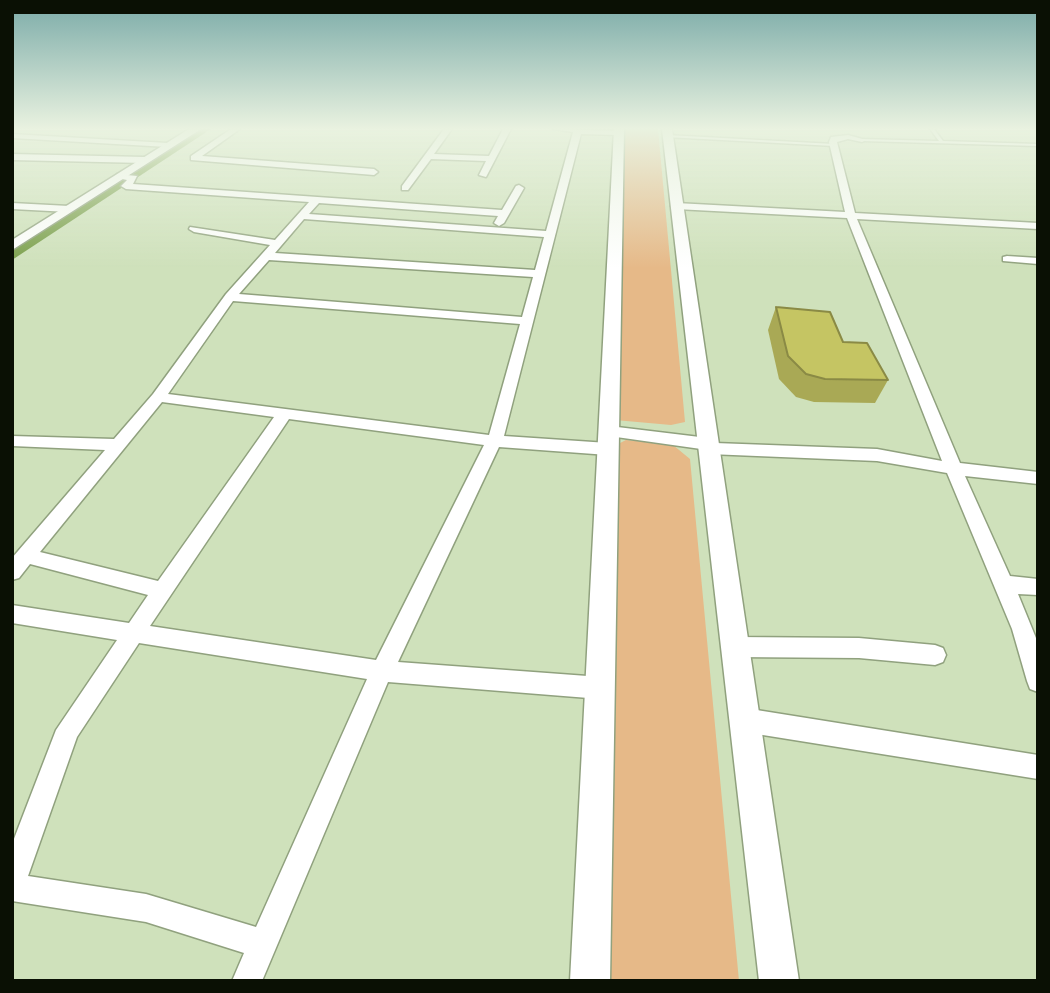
<!DOCTYPE html>
<style>
body{margin:0}
#map{position:relative;width:1050px;height:993px;overflow:hidden;background:#cfe1bb;font-family:"Exo 2",sans-serif}
canvas{display:block}
.frame{position:absolute;inset:0;border:14px solid #0a1004;pointer-events:none}
</style>
<div id="map">
<canvas width="1050" height="993"></canvas>
<div class="frame"></div>
</div>
<script>
const context = document.querySelector('canvas').getContext('2d');
context.lineJoin = 'round';
function fillPath(path, color) {
  context.fillStyle = color;
  context.fill(path, 'evenodd');
}
function shape(rows) {
  const path = new Path2D();
  for (const r of rows) {
    path.moveTo(r[0], r[1]);
    for (let i = 2; i < r.length; i += 2) path.lineTo(r[i], r[i + 1]);
  }
  return path;
}
function strokePath(path, color, width, dash) {
  context.strokeStyle = color;
  context.lineWidth = width;
  context.lineCap = dash ? 'butt' : 'round';
  context.setLineDash(dash || []);
  context.stroke(path);
}
fillPath(shape([
 [622,129,658,129,685,422,671,425,615,420],
 [626,440,673,445,690,459,739,981,599,981,614,446]
]), '#e6b988');
fillPath(shape([
 [201,129,211,129,12,260,12,250,201,129]
]), '#789d48');
const service = shape([
 [930,129,934,129,943,141,1038,144,1038,146,862,141,860,140,862,139,939,141,930,129],
 [667,135,834,144,836,145,834,146,666,137,667,135]
]);
const minor = shape([
 [231,129,240,129,202,156,374,169,378,172,374,175,191,160,191,156,231,129],
 [444,129,452,129,434,154,489,156,503,129,511,129,486,177,479,175,486,161,431,159,408,190,402,190,402,186,444,129],
 [553,129,618,131,622,133,618,135,581,134,504,436,608,443,616,449,608,455,499,447,398,662,601,677,609,680,612,688,609,696,601,699,388,682,262,981,232,981,244,953,146,922,12,901,12,844,56,730,117,640,12,623,12,605,129,623,148,595,30,564,19,578,12,580,12,558,105,450,12,446,12,436,114,439,153,394,226,294,270,245,194,232,189,229,190,227,275,240,309,202,126,189,121,186,127,180,117,178,117,174,137,176,133,184,502,210,516,186,519,185,524,188,504,223,499,226,494,223,498,216,319,203,309,214,546,231,573,132,553,129],
 [304,219,544,237,535,270,275,253,304,219],
 [269,260,533,277,522,317,239,294,269,260],
 [233,301,520,324,489,435,168,394,233,301],
 [162,402,274,417,158,581,40,552,162,402],
 [289,419,484,445,376,660,150,626,289,419],
 [139,643,367,679,256,927,146,894,28,876,77,737,139,643],
 [12,134,168,143,172,145,168,147,12,138,12,134],
 [848,135,866,140,862,142,848,139,837,142,855,213,1038,223,1038,229,857,219,960,463,1038,472,1038,484,965,476,1010,576,1038,579,1038,595,1018,594,1038,643,1038,692,1030,689,1027,681,1012,629,947,473,877,461,709,454,701,449,609,436,601,431,609,426,708,438,715,443,877,449,942,461,847,218,676,209,671,206,676,203,845,212,829,142,831,137,848,135],
 [12,154,145,157,149,160,145,163,12,160,12,154],
 [12,203,69,206,74,209,69,212,12,209,12,203],
 [1007,256,1038,258,1038,264,1003,261,1003,257,1007,256],
 [735,637,859,638,935,645,943,648,946,655,943,662,935,665,859,658,735,657,727,654,724,647,727,640,735,637],
 [744,708,1038,755,1038,779,744,732,736,728,732,720,736,712,744,708]
]);
const tertiary = shape([
 [189,129,201,129,12,250,12,240,189,129],
 [614,129,624,129,610,981,570,981,614,129],
 [662,129,672,129,799,981,759,981,662,129]
]);
strokePath(service, '#90a17e', 3);
strokePath(minor, '#90a17e', 3);
strokePath(tertiary, '#90a17e', 3);
fillPath(service, '#fff');
fillPath(minor, '#fff');
fillPath(tertiary, '#fff');
fillPath(shape([
 [776,307,843,342,888,380,875,403,814,402,796,397,779,379,768,330]
]), '#a9a955');
const building = shape([
 [776,307,830,312,843,342,867,343,888,380,825,379,806,374,788,356,776,307]
]);
fillPath(building, '#c5c563');
strokePath(building, '#8a8a45', 2);
const sky = context.createLinearGradient(0, 0, 0, 268);
sky.addColorStop(0, '#7baba8');
sky.addColorStop(0.48, '#e9f2e0');
sky.addColorStop(1, '#e9f2e000');
context.fillStyle = sky;
context.fillRect(0, 0, 1050, 268);
</script>
